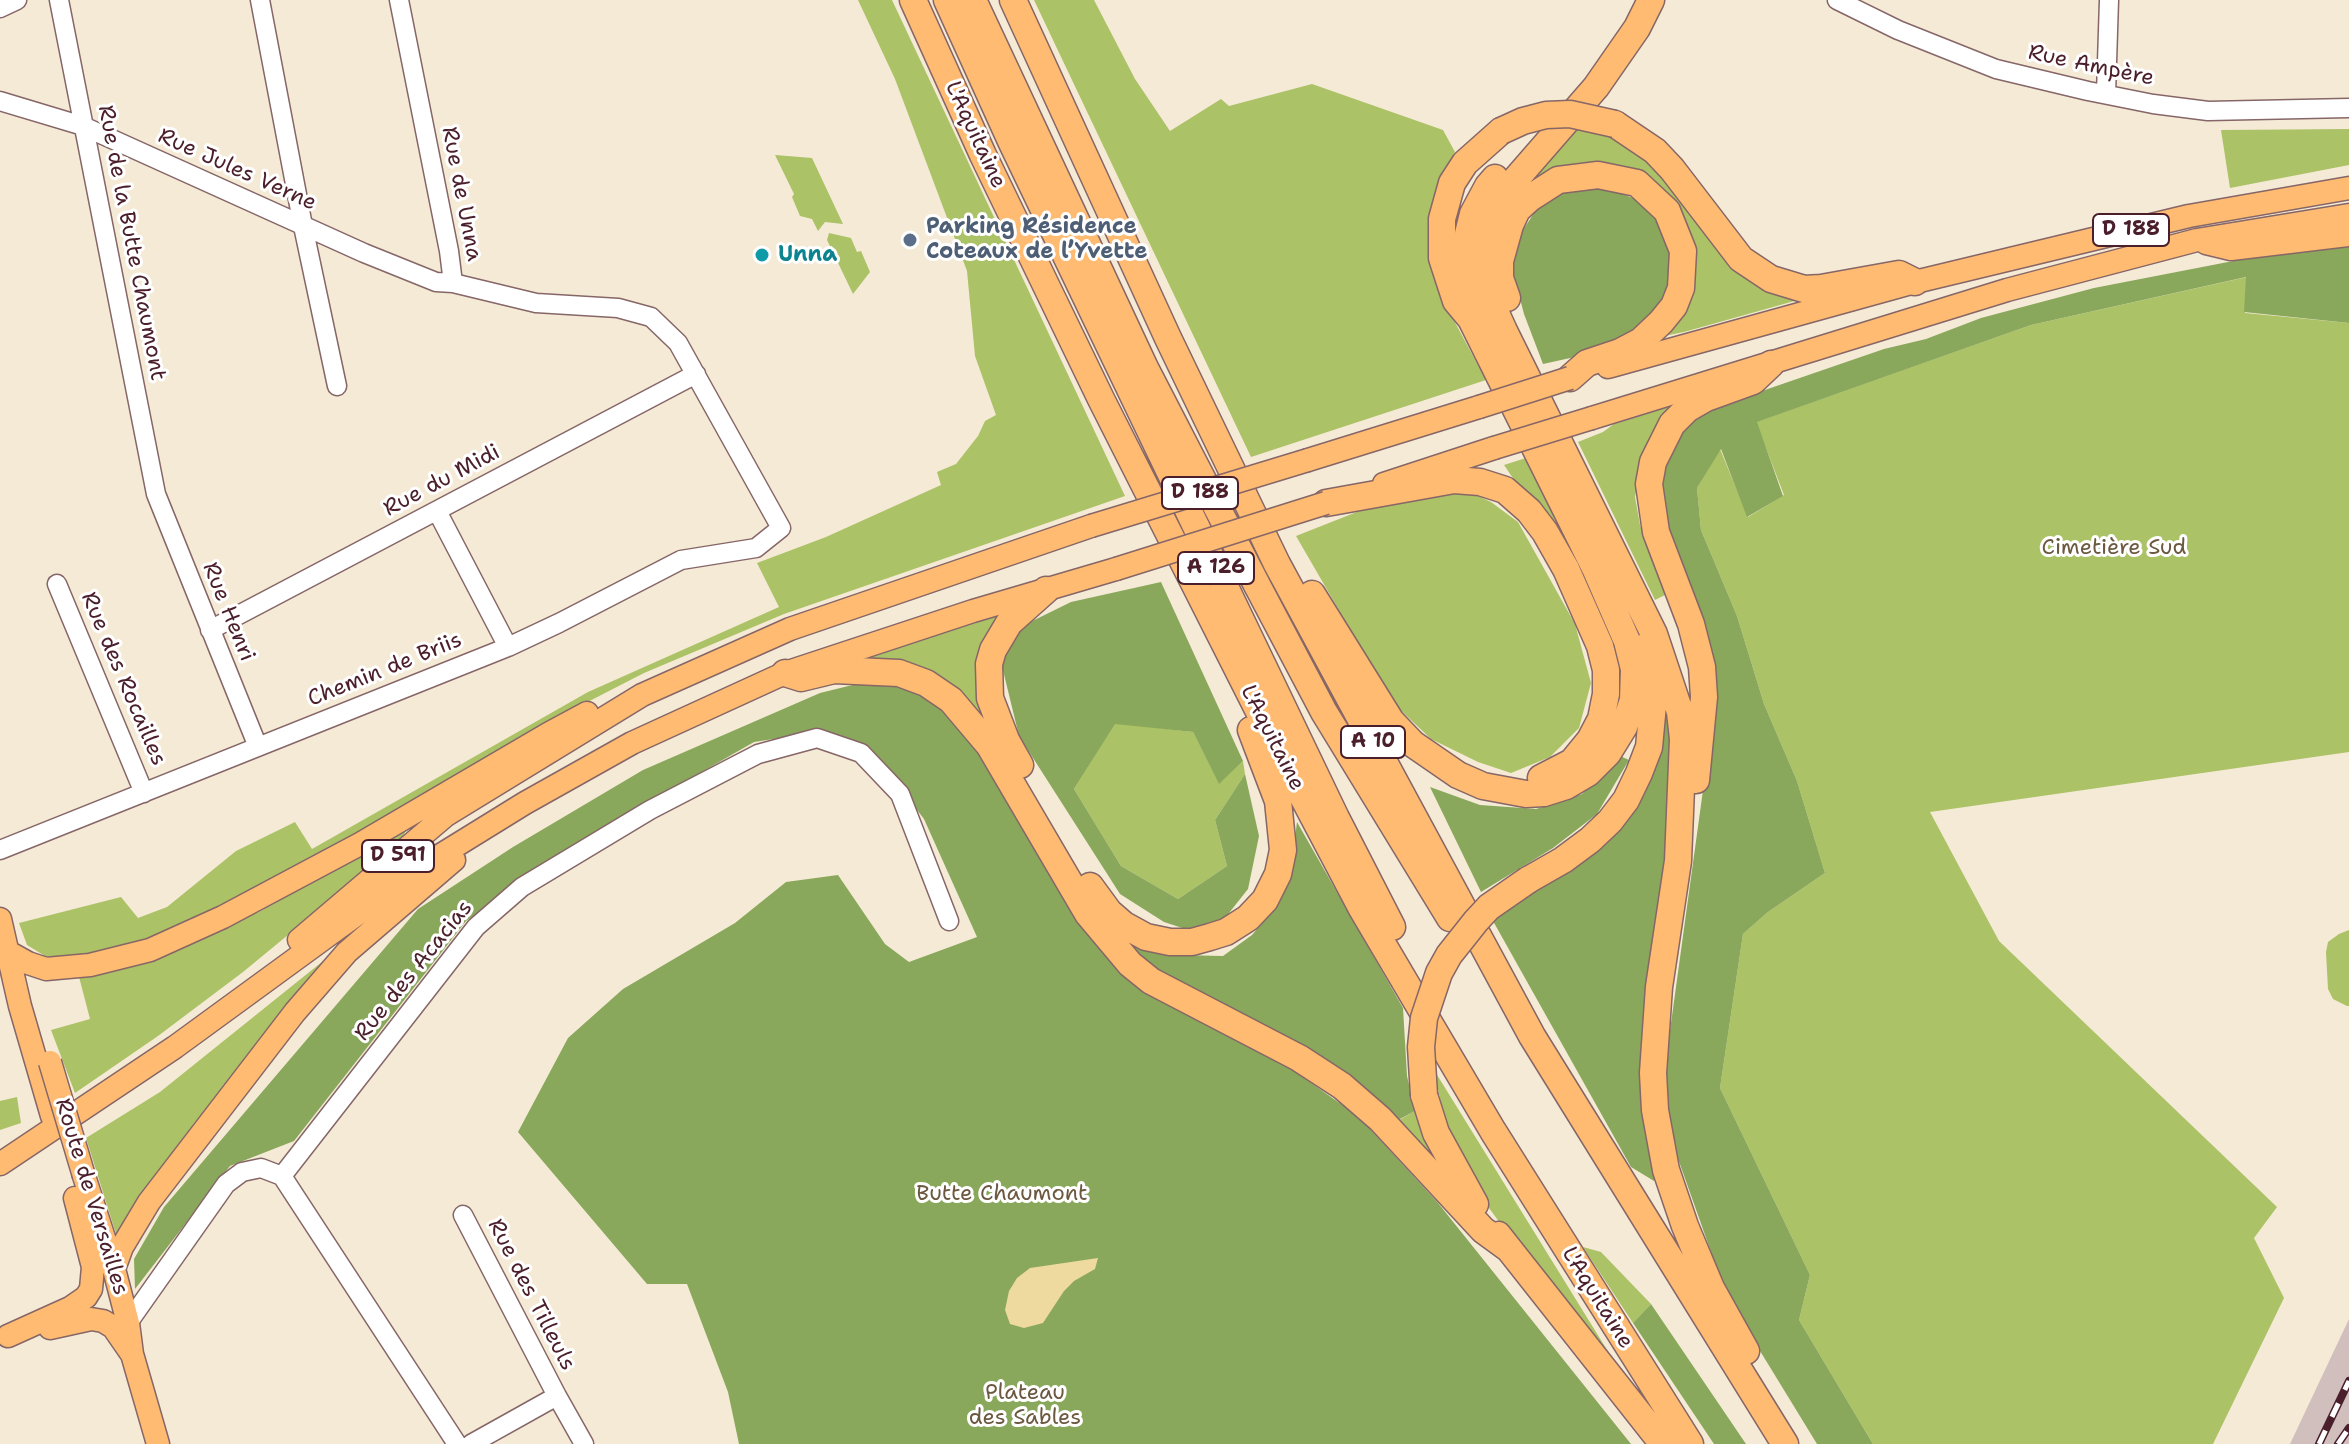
<!DOCTYPE html>
<meta charset="utf-8">
<style>
body{margin:0}
canvas{display:block;background:#f4ead6}
</style>
<canvas width="2349" height="1444"></canvas>
<script>
const context = document.querySelector('canvas').getContext('2d');
context.lineJoin = 'round';
function fillPath(path, color) {
  context.fillStyle = color;
  context.fill(path, 'evenodd');
}
function shape(rows) {
  const path = new Path2D();
  for (const r of rows) {
    path.moveTo(r[0], r[1]);
    for (let i = 2; i < r.length; i += 2) path.lineTo(r[i], r[i + 1]);
  }
  return path;
}
function strokePath(path, color, width, dash) {
  context.strokeStyle = color;
  context.lineWidth = width;
  context.lineCap = dash ? 'butt' : 'round';
  context.setLineDash(dash || []);
  context.stroke(path);
}
function drawText(font, color, halo, rows, align = 'center') {
  context.font = font + ' "Shantell Sans",sans-serif';
  context.lineWidth = 6;
  context.setLineDash([]);
  context.textBaseline = 'middle';
  context.strokeStyle = halo;
  context.fillStyle = color;
  for (const [text, x, y, turn = 0] of rows) {
    context.save();
    context.translate(x, y);
    context.rotate((+turn || 0) * Math.PI / 180);
    context.textAlign = isNaN(turn) ? turn : align;
    if (halo) context.strokeText(text, 0, 0);
    context.fillText(text, 0, 0);
    context.restore();
  }
}
fillPath(shape([
 [2349,1319,2349,1444,2290,1444]
]), '#d1bfbe');
fillPath(shape([
 [858,0,892,0,1125,496,784,614,644,673,537,728,308,861,158,939,82,957,45,956,27,945,19,923,121,897,138,918,167,907,236,851,295,822,312,849,588,692,779,607,757,563,826,537,941,485,937,472,956,464,978,436,985,421,996,415,975,356,967,271,895,79],
 [1034,0,1094,0,1135,79,1170,131,1221,99,1229,106,1312,84,1443,130,1455,152,1440,180,1430,213,1428,238,1431,264,1451,315,1486,380,1251,457],
 [1577,126,1599,132,1622,143,1649,164,1684,199,1729,265,1751,282,1798,300,1684,332,1655,338,1651,188,1534,186,1533,171],
 [2349,129,2349,165,2230,188,2221,130],
 [775,155,812,158,843,224,825,222,818,231,812,219,800,216,792,197,794,194],
 [829,233,851,238,857,252,861,251,870,272,853,294,827,240],
 [2247,277,2245,313,2349,323,2349,752,1930,812,1999,941,2277,1207,2254,1238,2284,1298,2213,1444,1873,1444,1799,1320,1810,1275,1720,1088,1743,934,1768,912,1825,873,1797,781,1764,704,1737,616,1701,530,1697,488,1720,449,1748,517,1784,495,1756,422,2031,325],
 [1672,406,1654,430,1643,452,1635,497,1640,525,1667,594,1655,600,1578,442,1603,432,1614,424],
 [1529,457,1607,623,1621,668,1620,682,1615,681,1546,527,1504,465],
 [1448,492,1474,494,1491,502,1518,522,1575,624,1591,683,1579,728,1550,757,1511,773,1478,762,1431,739,1392,702,1296,536,1372,506],
 [1006,612,988,728,863,658],
 [1115,723,1193,732,1219,783,1243,761,1245,774,1215,820,1227,866,1178,899,1121,866,1074,789],
 [406,830,401,842,243,972,158,1036,75,1093,51,1030,90,1019,78,973,170,949,259,912],
 [2349,930,2349,1006,2347,1006,2333,999,2328,989,2326,952,2328,942,2339,934],
 [338,949,117,1237,86,1138,160,1092],
 [1434,1070,1617,1366,1522,1253,1467,1178,1448,1136],
 [17,1097,21,1123,0,1130,0,1101],
 [1415,1111,1442,1165,1438,1167,1399,1120],
 [1583,1247,1601,1252,1651,1304,1633,1323]
]), '#acc266');
fillPath(shape([
 [1582,187,1612,190,1638,200,1653,214,1670,238,1672,276,1663,302,1636,330,1602,351,1543,364,1524,314,1514,276,1514,252,1523,230,1536,210,1554,196],
 [2335,247,2349,247,2349,323,2244,312,2246,277,2031,325,1757,422,1783,496,1747,517,1721,449,1697,488,1701,530,1737,616,1764,704,1797,781,1825,873,1768,912,1743,934,1720,1088,1810,1275,1799,1320,1873,1444,1817,1444,1727,1297,1670,1136,1665,1067,1707,761,1659,488,1665,451,1698,413,1884,349,1926,339,1981,318,2094,288,2259,256],
 [1161,582,1243,761,1219,784,1193,732,1115,724,1074,789,1121,866,1178,899,1227,866,1215,820,1245,774,1259,836,1248,889,1210,937,1164,922,1120,894,1019,736,1001,662,1016,629,1071,602],
 [873,680,913,689,945,706,970,736,1088,931,1119,973,1294,1071,1358,1116,1438,1203,1631,1444,739,1444,728,1392,687,1284,647,1284,518,1132,568,1038,623,989,735,923,786,882,838,875,885,944,909,962,977,937,924,819,869,747,825,731,754,742,581,841,466,921,294,1141,230,1166,135,1289,134,1259,164,1207,418,909,513,847,643,770,820,693],
 [1662,690,1674,728,1664,861,1643,1018,1643,1123,1655,1157,1654,1181,1631,1167,1493,921,1531,890,1595,848],
 [1618,755,1629,760,1597,814,1553,848,1481,892,1430,787,1480,805,1536,809,1582,794],
 [1297,822,1403,1008,1407,1076,1415,1111,1398,1120,1362,1085,1184,989,1129,953,1104,922,1138,944,1178,955,1223,956,1252,935,1279,903,1291,870],
 [1651,1304,1746,1444,1714,1444,1633,1323]
]), '#89a85b');
fillPath(shape([
 [1098,1258,1095,1269,1074,1281,1064,1291,1043,1323,1024,1328,1010,1324,1005,1310,1009,1291,1017,1278,1030,1268]
]), '#eeda9e');
const minor = shape([
 [59,0,156,494,258,747],
 [260,0,303,226,337,386],
 [1837,0,1898,30,1996,69,2088,91,2153,104,2208,111,2349,108],
 [0,8,17,0],
 [2106,94,2109,0],
 [0,101,83,126,364,253,436,282,453,283],
 [437,511,508,647],
 [57,584,144,793],
 [210,630,696,374],
 [0,850,508,647,559,623,681,560,756,548,781,528,678,343,651,317,618,308,536,303,453,283,449,251,399,0],
 [282,1176,476,927,522,887,650,810,758,754,817,738,861,753,900,794,949,921],
 [282,1176,457,1444],
 [463,1215,557,1396],
 [128,1323,226,1184,242,1172,261,1168,282,1176],
 [471,1444,557,1396,584,1444]
]);
const major = shape([
 [2206,243,2231,249,2349,235],
 [1608,367,1915,282,2189,216,2349,188],
 [1592,418,2007,290,2197,240,2349,215],
 [1308,460,1479,407],
 [1384,484,1494,448],
 [0,919,20,1006,52,1116],
 [299,940,446,815,642,695,790,629,1091,526],
 [10,953,28,963,46,969,90,965,150,950,223,917,360,844,548,734,587,713],
 [0,1164,175,1047,423,866,525,803,632,743,785,673,973,611,1116,569],
 [84,1176,114,1269,128,1323,132,1354,158,1444],
 [114,1269,122,1247,149,1202,295,1012,347,952,454,860],
 [50,1328,91,1319,103,1321,113,1327,131,1353],
 [8,1336,70,1308,86,1297,91,1289,93,1267,75,1198]
]);
const highway = shape([
 [913,0,983,155,1101,399,1285,763,1362,909,1493,1131,1690,1444],
 [947,0,1011,141,1336,818,1392,927],
 [973,0,1145,368,1257,585,1324,712,1450,918],
 [1013,0,1168,338,1277,564,1532,1036,1785,1444],
 [1651,0,1637,28,1596,87,1502,195,1488,225,1481,260,1489,298,1504,331,1654,634,1680,712,1683,739,1678,861,1659,987,1653,1073,1655,1110,1666,1170,1685,1226,1711,1288,1746,1351],
 [1615,124,1655,151,1672,169,1741,259,1771,279,1804,289,1821,288,1899,274,1915,282],
 [1507,298,1500,278,1500,261,1510,225,1517,210,1530,198,1558,180,1598,175,1637,183,1667,211,1683,251,1681,288,1674,306,1661,322,1641,341,1620,352,1587,363,1570,378],
 [1469,307,1464,274,1468,234,1473,214,1488,186,1495,178],
 [1326,503,1454,480,1480,482,1505,490,1529,511,1545,532,1566,569,1600,646,1606,670,1606,694,1601,719,1590,740,1572,762,1541,778],
 [1312,594,1391,721,1413,744,1458,775,1483,786,1526,794,1544,793,1566,786,1588,773,1608,753,1624,727,1633,700,1634,669,1627,641,1596,570,1471,319,1456,301,1442,258,1442,219,1452,183,1465,163,1501,131],
 [785,673,801,678,834,670,899,673,926,683,951,700,989,745,1088,914,1130,964,1151,981,1299,1058,1342,1086,1380,1119,1483,1230,1509,1249],
 [1020,765,1006,740,990,698,989,664,993,650,1009,623,1046,590],
 [1696,780,1704,697,1702,667,1691,624,1656,532,1649,484,1653,462,1672,424,1687,409,1706,398,1753,381,1771,364],
 [1528,880,1563,860,1590,840,1610,821,1626,800,1639,773,1649,747,1654,694,1648,664,1642,648],
 [1090,886,1109,912,1124,925,1146,937,1170,942,1192,942,1210,937,1226,932,1248,918,1265,900,1278,874,1283,850,1278,801,1251,730],
 [1424,1095,1436,1133,1475,1204],
 [1498,1235,1663,1444]
]);
strokePath(minor, '#866667', 21);
strokePath(major, '#866667', 25);
strokePath(highway, '#866667', 29);
strokePath(minor, '#fff', 18);
strokePath(major, '#ffbb71', 22);
strokePath(highway, '#ffbb71', 26);
const rail = shape([
 [2319,1444,2349,1381],
 [2338,1444,2349,1428]
]);
strokePath(rail, '#4a1f2b', 8);
strokePath(rail, '#fff', 5, [15]);
const majorBridge = shape([
 [1479,407,1570,378],
 [1494,448,1592,418],
 [1091,526,1308,460],
 [1116,569,1326,503],
 [50,1062,84,1176]
]);
const highwayBridge = shape([
 [1501,131,1523,121,1546,115,1570,114,1615,124],
 [1424,1095,1421,1047,1424,1018,1439,973,1449,955,1476,921,1489,907,1528,880]
]);
strokePath(majorBridge, '#866667', 25, []);
strokePath(highwayBridge, '#866667', 29, []);
strokePath(majorBridge, '#ffbb71', 22);
strokePath(highwayBridge, '#ffbb71', 26);
for (const [x, y, r, color] of [
 [910,240,8,"#5c6f8a"],
 [762,255,8,"#0f9aa8"]
]) {
  const dot = new Path2D();
  dot.arc(x, y, r, 0, 2 * Math.PI);
  context.fillStyle = color;
  context.fill(dot);
  strokePath(dot, '#fff', 3);
}
for (const [x, y, w] of [
 [2131,230,76],
 [1200,493,76],
 [1216,568,76],
 [1373,742,64],
 [398,856,72]
]) {
  const box = new Path2D();
  box.roundRect(x - w / 2, y - 16, w, 32, 6);
  context.fillStyle = '#fff';
  context.fill(box);
  strokePath(box, '#4a1f2b', 2);
}
drawText('bold 20px', '#4a1f2b', null, [
 ["D 188",2131,230],
 ["D 188",1200,493],
 ["A 126",1216,568],
 ["A 10",1373,742],
 ["D 591",398,856]
]);
drawText('22px', '#4a1f2b', '#fff', [
 ["Rue Ampère",2091,66,12],
 ["L'Aquitaine",975,135,65],
 ["Rue Jules Verne",237,170,24],
 ["Rue de Unna",461,194,79],
 ["Rue de la Butte Chaumont",131,243,79],
 ["Rue du Midi",442,481,-28],
 ["Rue Henri",228,612,68],
 ["Chemin de Briis",385,670,-22],
 ["Rue des Rocailles",123,679,67],
 ["L'Aquitaine",1272,738,63],
 ["Rue des Acacias",414,971,-51],
 ["Route de Versailles",91,1197,73],
 ["Rue des Tilleuls",531,1295,63],
 ["L'Aquitaine",1597,1298,58]
]);
drawText('bold 22px', '#4e5e75', '#fff', [
 ["Parking Résidence",926,227],
 ["Coteaux de l’Yvette",926,252]
], 'left');
drawText('bold 22px', '#0d838f', '#fff', [
 ["Unna",778,255]
], 'left');
drawText('22px', '#6c5840', '#fff', [
 ["Cimetière Sud",2114,548],
 ["Butte Chaumont",1002,1194],
 ["Plateau",1025,1393],
 ["des Sables",1025,1418]
]);
</script>
